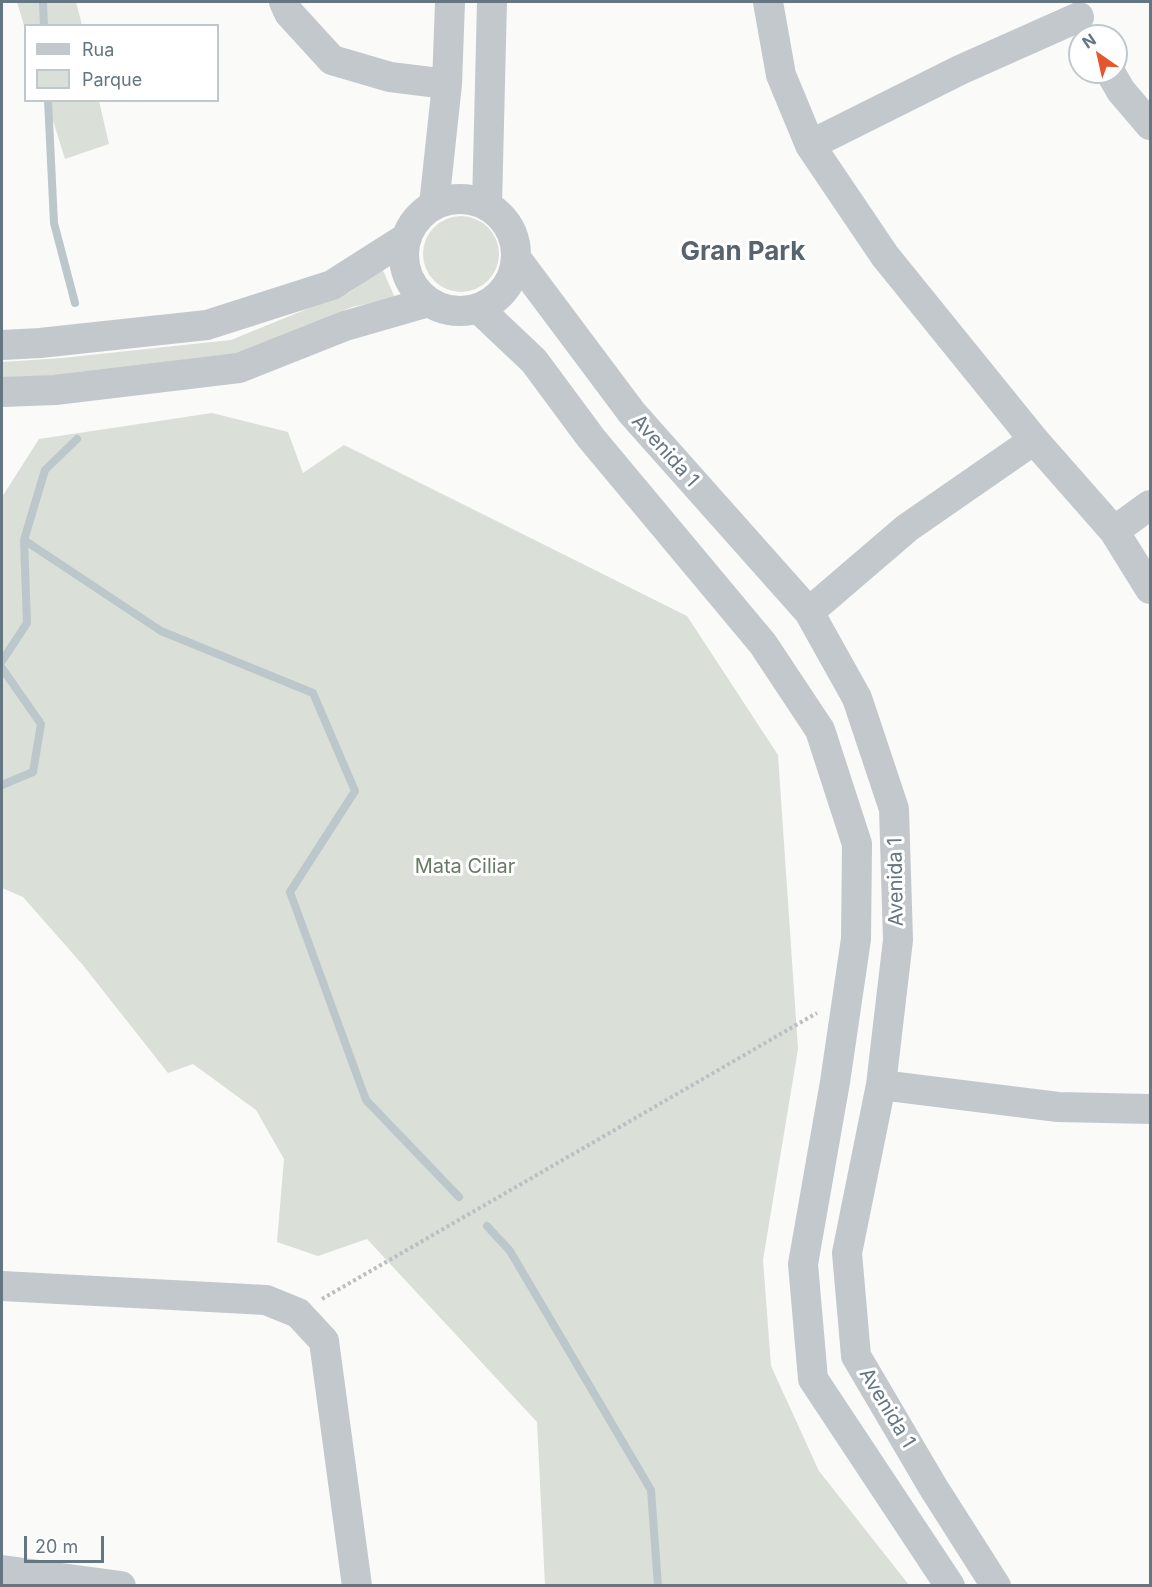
<!DOCTYPE html>
<style>
body{margin:0}
#map{position:relative;width:1152px;height:1587px;overflow:hidden;background:#fafaf8;font-family:Inter,sans-serif}
canvas{display:block}
.frame{position:absolute;inset:0;border:3px solid #657683;pointer-events:none}
.legend{position:absolute;left:24px;top:24px;width:195px;height:78px;box-sizing:border-box;background:#fff;border:2px solid #c1c8cd;margin:0;padding:8px 10px;list-style:none;font-size:18px;color:#657683}
.legend li{display:flex;align-items:center;gap:12px;height:30px}
.legend b{width:30px;border:2px solid #c1c8cd}
.north{position:absolute;left:1068px;top:24px;width:60px;height:60px;box-sizing:border-box;background:#fff;border:2px solid #c1c8cd;border-radius:50%;rotate:326deg;font-size:16px;font-weight:700;line-height:24px;text-align:center;color:#657683}
.north::after{content:'';display:block;margin:auto;width:21px;height:27px;background:#e4572e;clip-path:polygon(50% 0,100% 100%,50% 72%,0 100%)}
.scale{position:absolute;left:24px;top:1536px;width:80px;height:27px;box-sizing:border-box;border:3px solid #657683;border-top:0;padding-left:8px;font-size:18px;line-height:21px;white-space:nowrap;color:#657683;-webkit-text-stroke:4px #fff;paint-order:stroke}
</style>
<div id="map">
<canvas width="1152" height="1587"></canvas>
<div class="frame"></div>
<ul class="legend">
<li><b style="height:8px;background:#c3c8cc"></b>Rua</li>
<li><b style="height:16px;background:#dadfd7"></b>Parque</li>
</ul>
<div class="north">N</div>
<div class="scale">20 m</div>
</div>
<script>
const context = document.querySelector('canvas').getContext('2d');
context.lineJoin = 'round';
function fillPath(path, color) {
  context.fillStyle = color;
  context.fill(path, 'evenodd');
}
function shape(rows) {
  const path = new Path2D();
  for (const r of rows) {
    if (r.length === 3) {
      path.moveTo(r[0] + r[2], r[1]);
      path.arc(r[0], r[1], r[2], 0, 2 * Math.PI);
      continue;
    }
    path.moveTo(r[0], r[1]);
    for (let i = 2; i < r.length; i += 2) path.lineTo(r[i], r[i + 1]);
  }
  return path;
}
function strokePath(path, color, width, dash) {
  context.strokeStyle = color;
  context.lineWidth = width;
  context.lineCap = dash ? 'butt' : 'round';
  context.setLineDash(dash || []);
  context.stroke(path);
}
function drawText(font, color, halo, rows, align = 'center') {
  context.font = font + ' Inter,sans-serif';
  context.lineWidth = 6;
  context.setLineDash([]);
  context.textBaseline = 'middle';
  context.strokeStyle = halo;
  context.fillStyle = color;
  for (const [text, x, y, turn = 0] of rows) {
    context.save();
    context.translate(x, y);
    context.rotate((+turn || 0) * Math.PI / 180);
    context.textAlign = isNaN(turn) ? turn : align;
    if (halo) context.strokeText(text, 0, 0);
    context.fillText(text, 0, 0);
    context.restore();
  }
}
fillPath(shape([
 [17,2,76,2,82,25,26,26,25,29],
 [47,101,99,101,109,144,65,159],
 [461,254,38],
 [382,268,395,298,352,307,238,356,62,376,2,380,2,362,62,358,231,340,336,297,350,292],
 [212,413,288,432,303,473,344,445,687,616,778,755,798,1049,763,1260,771,1366,819,1471,909,1585,545,1585,537,1422,367,1239,318,1256,277,1242,284,1159,256,1110,193,1064,168,1073,82,964,23,897,2,888,2,497,39,439]
]), '#dadfd7');
strokePath(shape([
 [43,2,44,26],
 [48,100,54,223,75,303],
 [24,540,161,631,313,693,355,791,290,892,366,1100,459,1197],
 [2,661,27,623,24,540,45,470,77,439],
 [2,668,41,724,33,772,2,785],
 [487,1226,510,1251,651,1490,658,1586]
]), '#bbc7cb', 8);
strokePath(shape([
 [322,1299,817,1013]
]), '#bbbfc2', 4, [3, 3]);
strokePath(shape([
 [284,2,289,13,332,60,390,77,447,84],
 [768,2,781,75,810,145,885,256,1034,440,1114,531,1150,589],
 [1110,72,1121,91,1150,125],
 [810,145,960,70,1079,17],
 [460,255,56],
 [434,205,447,84,450,2],
 [487,205,492,2],
 [516,258,632,413,809,612,857,698,894,809,898,940,881,1085,847,1253,856,1356,933,1487,996,1586],
 [478,308,534,361,591,438,763,644,820,730,857,844,856,939,835,1082,803,1264,813,1379,950,1586],
 [2,345,40,343,207,325,332,285,406,238],
 [2,392,55,390,239,368,345,326,428,302],
 [1114,531,1150,505],
 [809,612,907,528,1034,440],
 [881,1085,1058,1107,1150,1109],
 [2,1286,266,1300,298,1313,324,1341,357,1586],
 [2,1570,121,1586]
]), '#c3c8cc', 30);
drawText('20px', '#657683', '#fff', [
 ["Avenida 1",665,451,48],
 ["Avenida 1",896,882,-91],
 ["Avenida 1",887,1408,59]
]);
drawText('20px', '#687a64', '#fff', [
 ["Mata Ciliar",465,867]
]);
drawText('bold 26px', '#57646e', '#fff', [
 ["Gran Park",743,252]
]);
</script>
